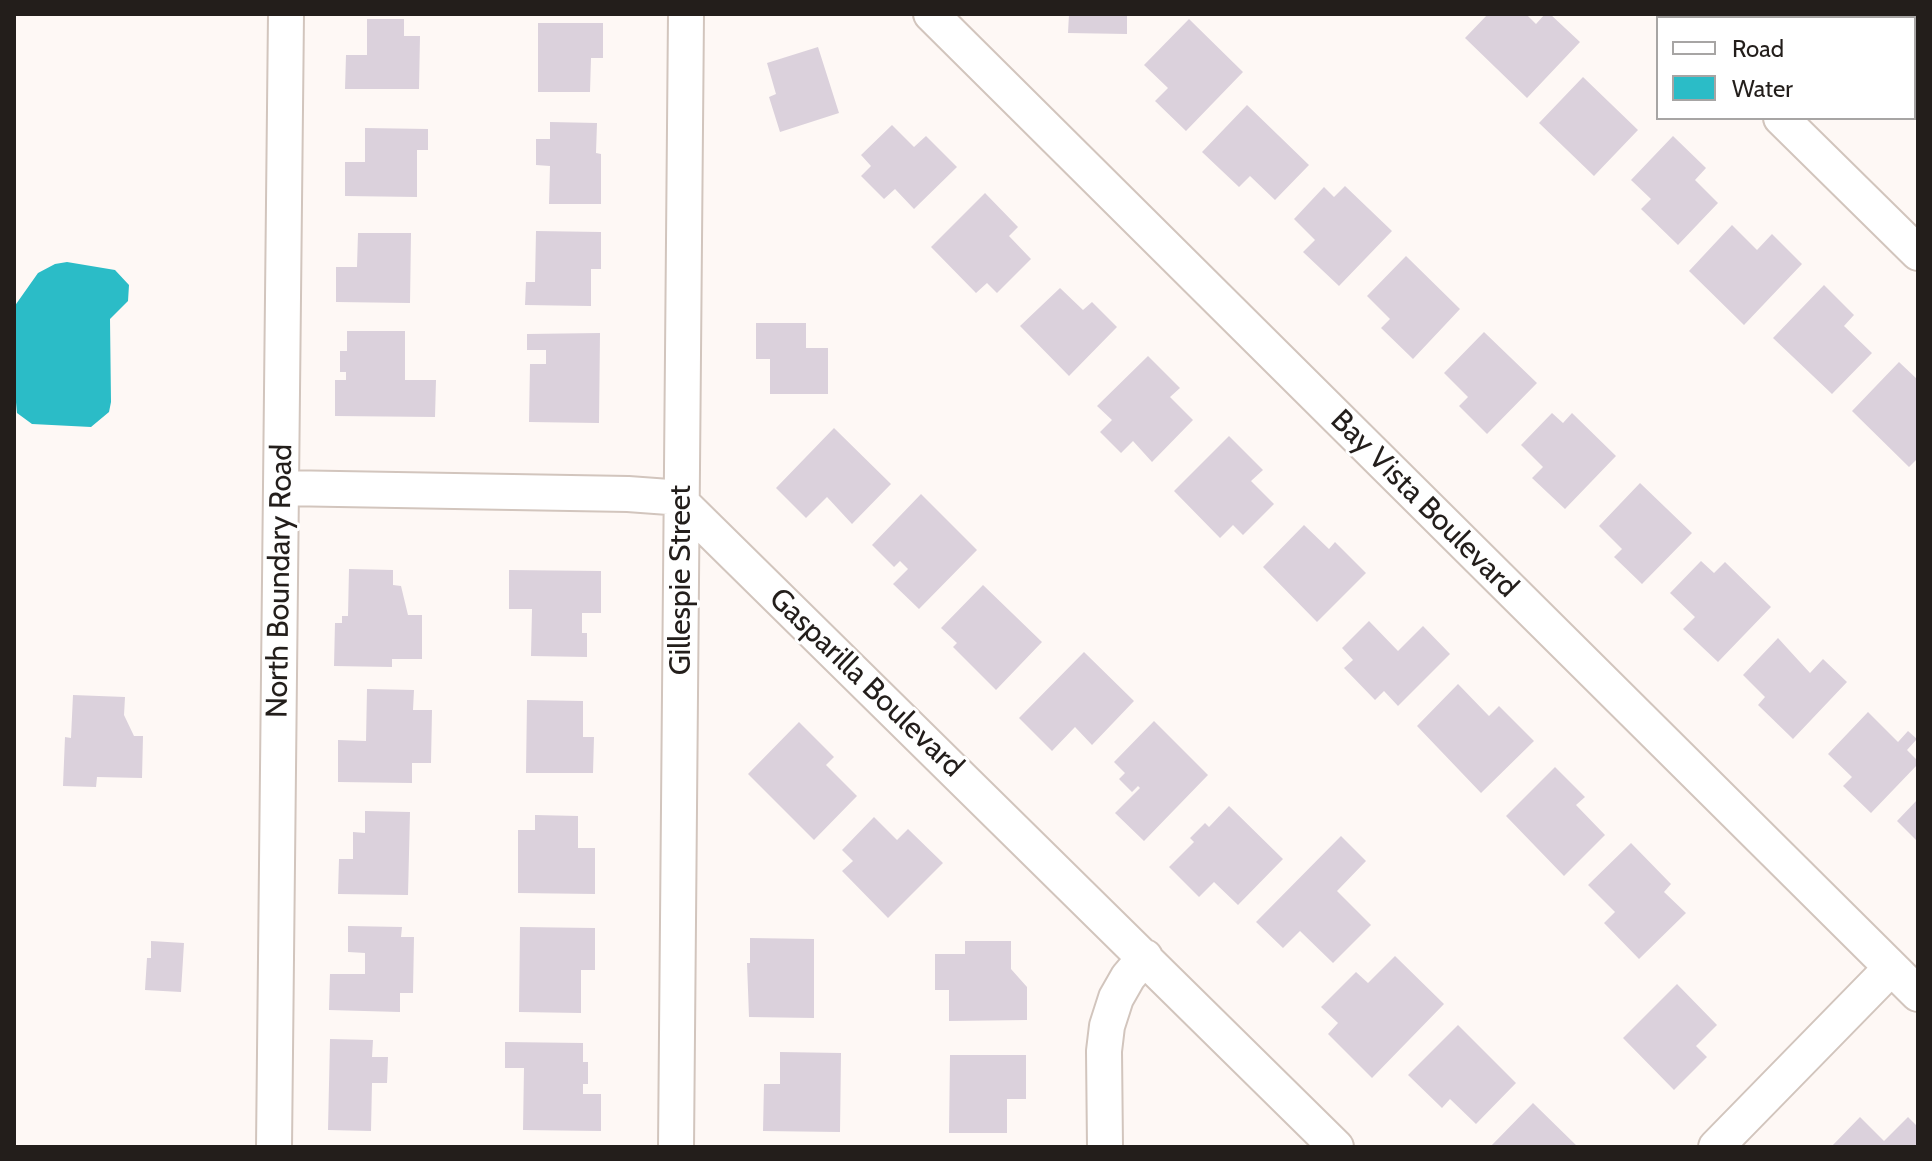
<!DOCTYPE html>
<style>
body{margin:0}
#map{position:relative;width:1932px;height:1161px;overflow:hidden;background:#fef8f5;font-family:Cabin,sans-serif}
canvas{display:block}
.frame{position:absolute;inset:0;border:16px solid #231e1b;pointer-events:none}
.legend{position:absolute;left:1656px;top:16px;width:260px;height:104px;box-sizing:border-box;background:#fff;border:2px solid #a7a5a4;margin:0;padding:10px 14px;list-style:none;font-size:24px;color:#231e1b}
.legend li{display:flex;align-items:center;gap:16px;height:40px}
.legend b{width:40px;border:2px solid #a7a5a4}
</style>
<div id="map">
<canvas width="1932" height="1161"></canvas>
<div class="frame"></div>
<ul class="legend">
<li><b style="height:10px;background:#fff"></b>Road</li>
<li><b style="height:22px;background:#2bbcc7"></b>Water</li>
</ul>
</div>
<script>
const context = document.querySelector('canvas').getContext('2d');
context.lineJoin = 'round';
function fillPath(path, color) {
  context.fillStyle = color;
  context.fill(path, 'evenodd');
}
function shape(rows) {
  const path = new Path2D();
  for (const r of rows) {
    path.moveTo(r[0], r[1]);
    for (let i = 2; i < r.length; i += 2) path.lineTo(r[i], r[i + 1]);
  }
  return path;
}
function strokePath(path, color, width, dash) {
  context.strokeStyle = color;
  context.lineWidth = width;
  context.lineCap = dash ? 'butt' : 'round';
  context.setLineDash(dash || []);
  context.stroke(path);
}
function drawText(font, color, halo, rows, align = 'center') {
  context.font = font + ' Cabin,sans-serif';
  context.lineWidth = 6;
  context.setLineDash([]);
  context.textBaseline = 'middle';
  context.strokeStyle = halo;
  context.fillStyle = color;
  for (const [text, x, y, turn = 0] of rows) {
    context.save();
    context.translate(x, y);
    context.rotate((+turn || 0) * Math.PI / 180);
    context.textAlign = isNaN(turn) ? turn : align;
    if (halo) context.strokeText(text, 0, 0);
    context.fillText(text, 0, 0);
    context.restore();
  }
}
fillPath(shape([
 [67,262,115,270,129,285,128,301,110,319,111,402,109,412,91,427,32,424,17,413,14,381,14,307,38,273,55,264]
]), '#2bbcc7');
fillPath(shape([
 [1069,14,1127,14,1127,34,1068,33],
 [1488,14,1526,14,1536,24,1545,14,1550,14,1580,42,1527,98,1465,38],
 [1777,14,1824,14,1821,18,1774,18],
 [367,19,404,19,404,36,420,36,419,89,345,89,346,55,367,55],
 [1189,19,1243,72,1186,131,1155,101,1168,88,1144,65],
 [538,23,603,23,603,58,591,58,590,92,538,92],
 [818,47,839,113,780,132,769,97,776,94,767,63],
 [1583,77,1638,130,1594,176,1539,123],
 [1247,105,1309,165,1275,200,1250,176,1239,187,1202,152],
 [550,122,597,123,596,153,601,154,601,204,549,204,550,166,536,165,536,139,550,139],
 [892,125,914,147,926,136,957,167,914,209,895,189,884,199,861,176,871,166,861,155],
 [365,128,428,129,428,150,417,150,417,197,345,196,345,162,365,162],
 [1673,136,1706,168,1695,180,1718,203,1678,245,1641,209,1651,199,1631,180],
 [1345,186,1392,231,1339,286,1303,252,1315,240,1294,219,1324,187,1334,197],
 [985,193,1018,227,1009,236,1031,259,997,293,987,283,976,293,931,247],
 [1732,225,1757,250,1772,234,1802,264,1744,325,1689,271],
 [536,231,601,232,601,269,591,269,591,306,525,305,526,282,535,282],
 [358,233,411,233,410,303,336,302,336,267,357,267],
 [1406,256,1460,309,1413,359,1381,328,1390,319,1367,296],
 [1824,285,1854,315,1844,326,1872,353,1832,394,1773,338],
 [1060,288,1083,310,1092,302,1117,327,1069,376,1020,326],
 [756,323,806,323,806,348,828,348,828,394,770,394,770,359,756,359],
 [347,331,405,331,405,380,436,380,435,417,335,416,335,380,346,380,346,372,340,372,340,351,347,351],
 [1484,332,1537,383,1487,434,1459,406,1468,397,1444,373],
 [600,333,599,423,529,422,530,364,546,364,546,350,527,350,527,334],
 [1148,356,1180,388,1170,397,1193,420,1152,462,1133,441,1121,453,1100,432,1112,420,1097,406],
 [1899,362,1918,380,1918,458,1909,467,1852,411],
 [1552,413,1563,423,1572,413,1616,456,1565,509,1532,478,1543,467,1521,445],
 [834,428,891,484,852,524,827,497,806,518,776,488],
 [1229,436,1263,470,1251,481,1274,504,1243,535,1233,525,1220,538,1174,491],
 [1640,483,1692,533,1642,584,1614,557,1622,549,1599,526],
 [921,494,977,550,919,609,893,584,908,569,900,561,894,567,872,545],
 [1304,525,1329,549,1335,542,1366,573,1317,622,1263,567],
 [1701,561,1714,573,1725,562,1771,607,1718,662,1683,629,1695,617,1670,593],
 [349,569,393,570,393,585,401,586,408,615,422,615,422,659,392,659,392,667,334,666,335,623,342,623,342,616,348,616],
 [509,570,601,571,601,613,582,613,582,633,587,633,587,657,531,656,532,609,509,609],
 [983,585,1042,642,996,690,953,647,957,643,941,628],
 [1369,621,1398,651,1423,626,1450,654,1398,706,1384,691,1375,700,1344,668,1353,660,1342,648],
 [1778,638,1810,673,1823,659,1847,682,1793,739,1758,705,1765,697,1743,675],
 [1084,652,1134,701,1092,745,1075,727,1052,751,1019,718],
 [1458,684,1489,716,1499,706,1534,741,1481,793,1417,726],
 [367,689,414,690,413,710,432,710,431,763,412,763,412,783,338,782,338,740,366,741],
 [73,695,125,697,124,715,134,736,143,736,142,778,97,777,96,787,63,786,65,737,71,738],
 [527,700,583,701,583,737,594,737,593,773,526,773],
 [1868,712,1898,742,1908,731,1917,739,1907,750,1918,761,1918,764,1871,813,1843,786,1852,777,1828,754],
 [1154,721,1208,775,1144,841,1115,813,1140,788,1138,786,1132,792,1119,779,1125,773,1114,762],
 [799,722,834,757,826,765,857,796,814,840,748,774],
 [1555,767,1585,797,1576,805,1605,835,1564,876,1506,816],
 [1918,799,1918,842,1897,821],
 [1229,806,1283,859,1238,905,1214,882,1199,897,1169,867,1194,842,1190,838,1205,823,1209,827],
 [365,811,410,812,408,895,338,894,339,859,353,859,353,832,365,833],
 [535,815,578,816,578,848,595,848,595,894,518,893,518,830,535,830],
 [874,817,897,840,908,829,943,863,888,918,842,871,853,861,842,850],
 [1341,836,1366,861,1337,891,1371,925,1333,963,1300,931,1283,948,1256,922],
 [1631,843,1671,884,1664,892,1686,913,1639,959,1604,923,1615,912,1588,885],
 [348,926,402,927,401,937,414,937,413,993,400,993,400,1012,329,1010,330,974,365,974,365,953,348,952],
 [520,927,595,928,595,970,581,970,581,1013,519,1012],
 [750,938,814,939,814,1018,749,1017,747,963,750,963],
 [151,941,184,943,181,992,145,990,147,958,151,958],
 [965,941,1011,941,1011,969,1027,987,1027,1020,949,1021,949,990,935,990,935,954,965,954],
 [1395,956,1444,1004,1372,1078,1328,1034,1338,1023,1321,1007,1356,972,1368,983],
 [1677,984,1717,1025,1696,1046,1707,1057,1674,1090,1623,1038],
 [1458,1025,1516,1083,1476,1124,1450,1099,1442,1108,1408,1075],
 [330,1039,373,1040,372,1057,388,1057,387,1083,372,1083,371,1131,328,1130],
 [505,1042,583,1043,583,1062,588,1062,588,1084,583,1084,583,1094,601,1094,601,1131,523,1130,524,1068,505,1068],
 [780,1052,841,1053,840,1132,763,1131,764,1084,780,1084],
 [950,1055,1026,1055,1026,1099,1007,1099,1007,1133,949,1133],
 [1533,1103,1578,1147,1490,1147],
 [1860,1117,1884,1141,1908,1117,1918,1127,1918,1147,1831,1147]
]), '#dbd1dc');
const minor = shape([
 [931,14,1918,994],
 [1676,14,1680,18],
 [1781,118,1918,253],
 [281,488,628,494,669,497,682,503,1336,1147],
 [274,1147,286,14],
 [676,1147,686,14],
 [1105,1147,1104,1051,1107,1026,1116,998,1128,977,1145,957],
 [1716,1147,1891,968]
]);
strokePath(minor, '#d2c5bd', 38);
strokePath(minor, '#fff', 34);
drawText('30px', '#231e1b', '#fff', [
 ["Bay Vista Boulevard",1424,504,45],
 ["Gillespie Street",681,580,-90],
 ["North Boundary Road",280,581,-89],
 ["Gasparilla Boulevard",866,683,44]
]);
</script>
